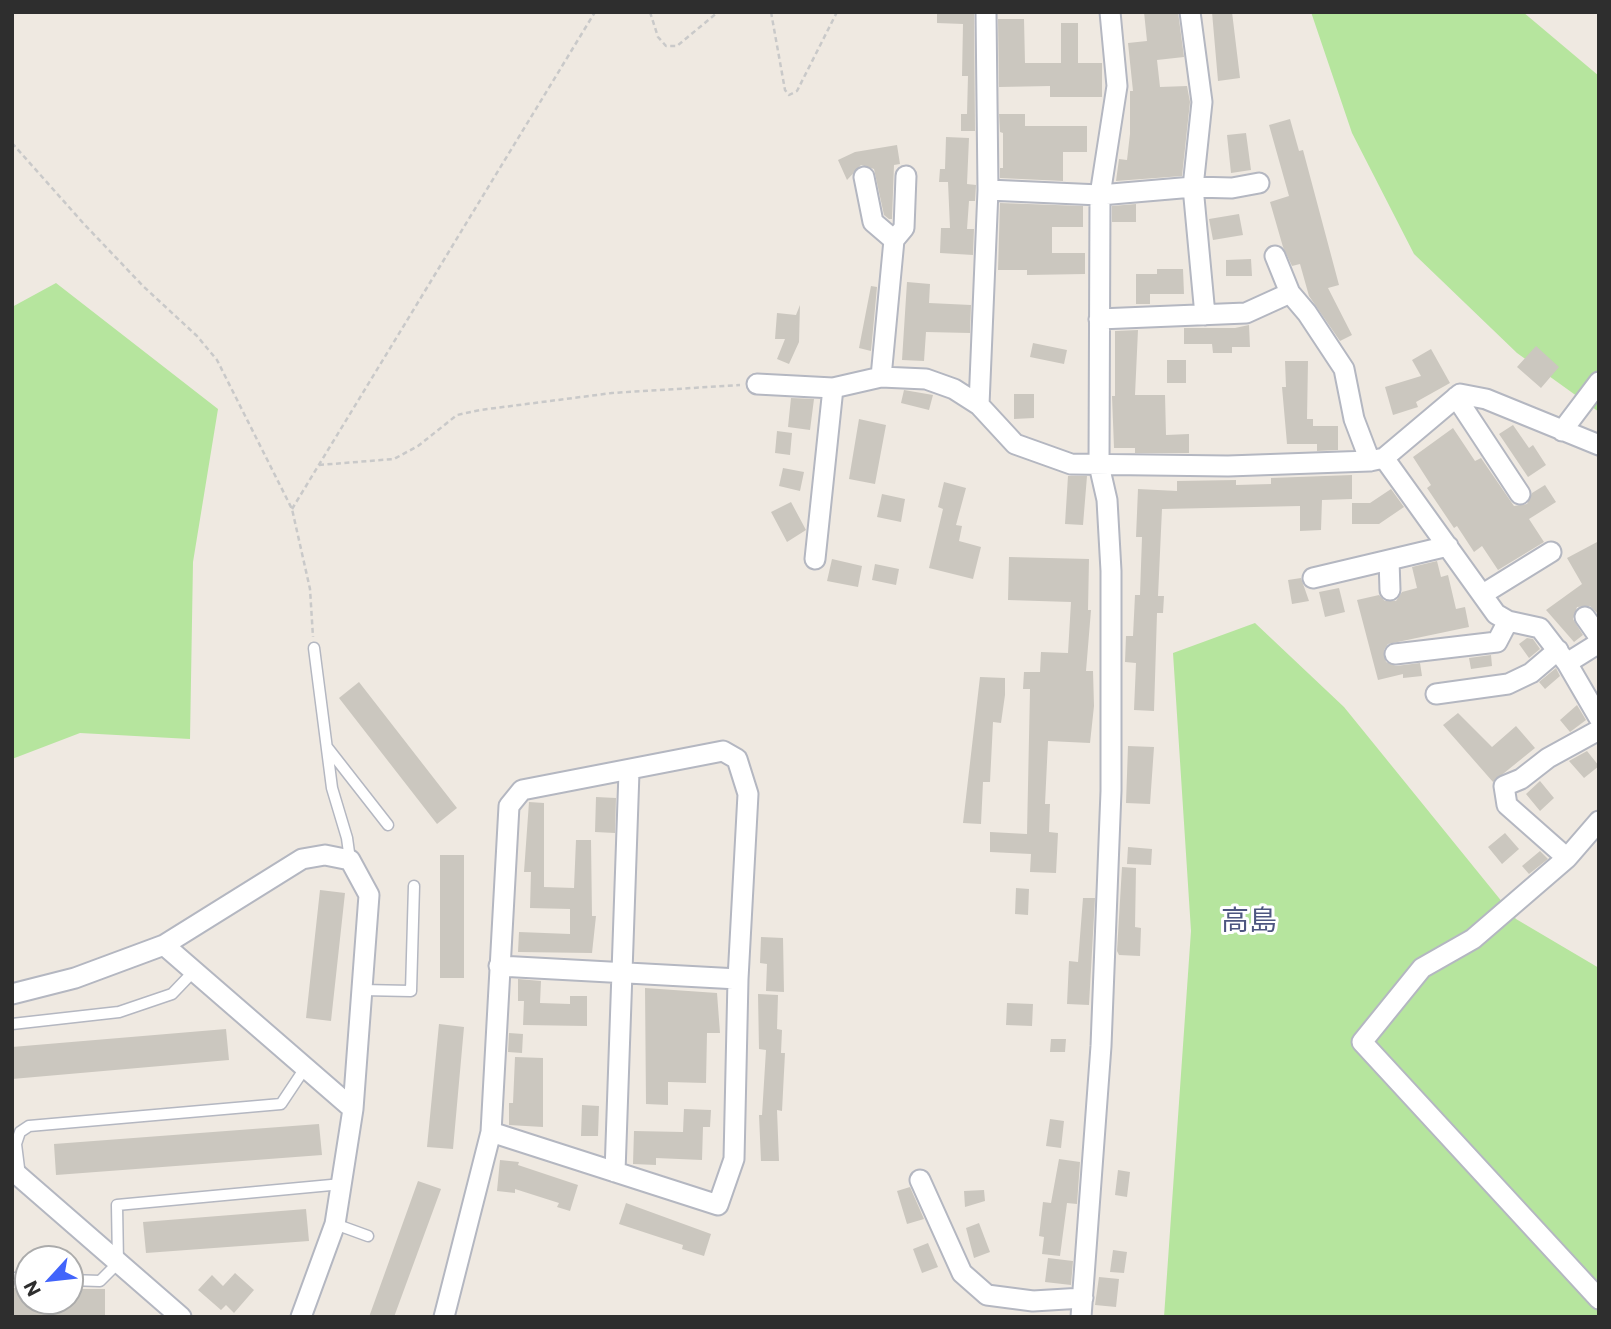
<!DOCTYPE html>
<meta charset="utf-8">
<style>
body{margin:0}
#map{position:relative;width:1611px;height:1329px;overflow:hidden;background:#efe9e1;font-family:Commissioner,sans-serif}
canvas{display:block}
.frame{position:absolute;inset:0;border:14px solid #2e2e2e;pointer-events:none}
.north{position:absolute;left:14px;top:1245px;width:70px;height:70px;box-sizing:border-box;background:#fff;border:2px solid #ababab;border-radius:50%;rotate:243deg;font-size:19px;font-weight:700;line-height:28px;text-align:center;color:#2e2e2e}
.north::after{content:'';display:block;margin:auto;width:24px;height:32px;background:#4264fb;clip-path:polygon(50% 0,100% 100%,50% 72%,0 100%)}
</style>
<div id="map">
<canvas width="1611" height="1329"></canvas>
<div class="frame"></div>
<div class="north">N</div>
</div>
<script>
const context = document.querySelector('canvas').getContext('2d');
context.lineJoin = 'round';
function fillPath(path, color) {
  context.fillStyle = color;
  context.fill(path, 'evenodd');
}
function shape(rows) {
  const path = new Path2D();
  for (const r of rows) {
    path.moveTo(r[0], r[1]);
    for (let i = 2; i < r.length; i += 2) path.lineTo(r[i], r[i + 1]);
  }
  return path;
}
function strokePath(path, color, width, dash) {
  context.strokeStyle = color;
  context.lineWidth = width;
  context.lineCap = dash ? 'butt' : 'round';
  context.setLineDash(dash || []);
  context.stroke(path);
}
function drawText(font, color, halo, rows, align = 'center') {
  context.font = font + ' Commissioner,"Noto Sans JP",sans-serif';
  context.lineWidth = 6;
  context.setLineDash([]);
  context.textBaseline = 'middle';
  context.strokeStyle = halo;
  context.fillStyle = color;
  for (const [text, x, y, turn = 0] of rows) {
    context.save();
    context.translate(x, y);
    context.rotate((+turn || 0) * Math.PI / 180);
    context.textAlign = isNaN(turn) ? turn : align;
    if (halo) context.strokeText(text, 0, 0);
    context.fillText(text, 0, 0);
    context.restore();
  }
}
fillPath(shape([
 [1311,12,1523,12,1599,76,1599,412,1517,353,1414,254,1352,133],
 [56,283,218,409,193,562,190,739,80,733,12,759,12,307],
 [1255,623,1344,707,1516,919,1599,968,1599,1317,1164,1317,1191,931,1173,653]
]), '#b6e59e');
fillPath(shape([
 [937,12,974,12,975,131,961,131,961,114,967,114,968,76,962,76,963,24,937,23],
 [1144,12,1178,12,1184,57,1157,60,1160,87,1187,86,1190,102,1182,176,1116,181,1119,159,1127,160,1130,134,1130,91,1133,91,1128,43,1147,41],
 [1212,12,1232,12,1240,78,1218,81],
 [998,19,1024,19,1025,63,1061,63,1061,23,1078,23,1078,63,1102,63,1102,97,1050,97,1050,86,999,87],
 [999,114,1025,114,1025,126,1087,126,1087,152,1063,152,1063,181,1000,178,1000,168,1003,168,1003,133,1000,132],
 [1290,119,1299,151,1303,150,1339,285,1328,288,1352,335,1340,341,1309,296,1300,264,1292,266,1283,247,1270,202,1289,196,1269,125],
 [1246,133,1251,170,1231,173,1227,135],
 [946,137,969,138,967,184,976,185,975,201,969,201,967,229,974,229,973,255,940,253,941,228,950,228,948,182,939,182,940,169,945,169],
 [897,145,900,164,894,165,892,219,889,219,884,215,874,169,861,165,847,180,838,160,855,152],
 [1000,203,1083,206,1083,227,1052,227,1052,253,1085,253,1085,274,1027,275,1027,270,998,270],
 [1136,204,1136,222,1112,222,1112,206],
 [1239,214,1243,235,1213,240,1209,219],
 [1251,259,1252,276,1226,276,1226,260],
 [1157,269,1183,269,1184,294,1150,294,1150,304,1136,304,1136,274,1157,274],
 [907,282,930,284,929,303,971,305,970,333,926,332,924,361,902,360],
 [871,286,877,287,871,351,859,348],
 [800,305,799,342,789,364,777,359,785,339,775,339,777,313,796,315],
 [1249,325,1250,347,1232,347,1232,353,1213,353,1212,344,1184,344,1184,328,1235,328],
 [1138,330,1135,395,1165,395,1166,435,1189,434,1189,453,1135,453,1135,448,1114,448,1112,396,1115,396,1115,331],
 [1033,343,1067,350,1064,364,1030,357],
 [1536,346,1559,367,1541,388,1517,367],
 [1431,349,1450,383,1416,402,1418,407,1393,415,1385,387,1421,376,1412,360],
 [1167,360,1186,360,1186,383,1167,383],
 [1285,361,1308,361,1307,419,1313,419,1313,426,1338,426,1338,450,1317,451,1317,444,1287,444,1282,387,1286,387],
 [904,390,933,395,929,410,901,403],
 [1014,394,1034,394,1034,418,1014,419],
 [791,398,814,399,810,430,788,427],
 [859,419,886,425,875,484,849,479],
 [1513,425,1529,448,1533,445,1546,465,1528,477,1499,434],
 [1453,428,1475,461,1481,458,1514,506,1527,504,1532,493,1545,485,1556,502,1529,519,1544,542,1498,570,1482,546,1474,552,1457,526,1454,528,1427,488,1431,485,1413,457],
 [777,431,792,433,790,455,775,453],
 [783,468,804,472,800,491,779,486],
 [1352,475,1352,499,1322,500,1321,530,1300,531,1300,506,1162,509,1158,596,1164,596,1163,613,1157,613,1154,711,1134,710,1136,663,1125,662,1126,636,1133,636,1135,595,1140,595,1142,537,1136,537,1138,489,1177,491,1177,481,1236,480,1236,485,1271,484,1271,478],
 [1068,476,1087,476,1083,525,1065,524],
 [944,482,966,488,956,525,962,526,959,541,981,547,973,579,929,568,943,509,938,507],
 [1391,489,1404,507,1379,524,1352,524,1352,503,1370,503],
 [882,494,905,499,901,522,877,517],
 [791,502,806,530,787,542,771,512],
 [1599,541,1599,615,1590,606,1577,607,1573,619,1583,635,1574,642,1546,610,1582,584,1567,558],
 [1009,557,1089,559,1088,610,1091,610,1086,671,1093,671,1094,706,1090,743,1048,741,1045,804,1050,804,1049,832,1058,833,1056,873,1030,872,1031,854,990,852,990,832,1027,834,1030,689,1023,689,1024,672,1040,672,1041,652,1068,653,1071,602,1008,600],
 [832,559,862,566,858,587,827,581],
 [1437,561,1441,577,1448,575,1456,609,1465,607,1469,627,1388,644,1384,650,1386,662,1396,666,1420,663,1422,676,1403,678,1403,674,1378,680,1357,600,1379,595,1385,601,1396,601,1402,592,1417,588,1412,567],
 [875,564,899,569,896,585,872,580],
 [1301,578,1309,601,1292,604,1288,580],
 [1339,588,1345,612,1325,617,1319,592],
 [1527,638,1533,639,1540,649,1529,658,1519,644],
 [1491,655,1492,666,1471,669,1469,658],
 [1556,668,1560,676,1545,689,1539,682],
 [980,677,1005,678,1005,695,1001,723,993,722,990,782,983,782,981,824,963,823],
 [359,682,457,808,437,824,339,698],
 [1577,705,1586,720,1570,732,1560,720],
 [1458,713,1492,747,1516,726,1535,748,1493,782,1443,725],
 [1128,746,1154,747,1150,804,1126,803],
 [1587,751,1599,766,1584,778,1569,761],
 [1540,781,1554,798,1540,811,1526,794],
 [596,797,616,798,615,833,595,832],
 [529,802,544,803,544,887,574,888,576,840,591,840,592,916,596,916,592,953,518,952,519,932,570,934,570,909,530,908,531,872,524,872],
 [1505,833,1519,849,1502,864,1488,847],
 [1128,847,1152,849,1151,865,1127,864],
 [1540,851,1548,859,1529,874,1522,866],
 [440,855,464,855,464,978,440,978],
 [1122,867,1136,868,1135,927,1141,928,1140,956,1119,955,1117,951],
 [1016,888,1029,889,1028,915,1015,914],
 [320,890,345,893,331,1021,306,1018],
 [1083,898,1095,898,1089,1005,1067,1004,1069,961,1078,962],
 [761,937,783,938,784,992,766,991,767,964,760,963],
 [518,979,541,981,540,1003,570,1004,570,996,587,996,587,1026,523,1025,524,1001,518,1001],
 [645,988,717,993,720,1033,707,1033,706,1083,668,1082,668,1105,646,1104],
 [758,994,778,995,777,1029,782,1030,781,1053,785,1053,782,1111,777,1110,779,1161,761,1161,759,1115,762,1115,766,1050,759,1049],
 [1007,1003,1033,1004,1032,1026,1006,1025],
 [439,1024,464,1027,453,1149,427,1147],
 [226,1029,229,1060,12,1079,12,1047],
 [509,1033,523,1034,522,1053,508,1052],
 [1051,1039,1066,1039,1065,1052,1050,1052],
 [515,1057,543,1058,543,1127,509,1125,509,1103,513,1103],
 [582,1105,599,1106,598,1136,581,1136],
 [684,1109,711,1110,710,1127,703,1127,702,1160,656,1158,656,1165,633,1164,634,1131,683,1132],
 [1050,1119,1064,1121,1061,1148,1046,1146],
 [319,1124,322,1155,56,1175,54,1144],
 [1059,1159,1080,1162,1077,1204,1067,1203,1060,1256,1042,1254,1044,1237,1039,1236,1043,1202,1051,1203],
 [500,1160,519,1162,518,1165,578,1185,570,1211,557,1207,559,1203,515,1189,515,1193,497,1191],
 [1118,1170,1130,1172,1127,1197,1115,1195],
 [418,1181,441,1189,394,1317,369,1317],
 [910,1187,924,1219,907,1224,897,1191],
 [984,1190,985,1201,965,1207,964,1191],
 [626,1203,711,1234,704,1256,682,1249,683,1245,619,1224],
 [306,1209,309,1241,146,1253,143,1222],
 [979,1223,990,1252,974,1258,966,1228],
 [928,1243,938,1267,922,1273,913,1249],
 [1113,1250,1127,1252,1124,1273,1110,1272],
 [1048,1258,1073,1261,1071,1285,1045,1282],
 [235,1273,254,1290,234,1313,226,1305,221,1310,198,1290,212,1275,223,1286],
 [1099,1277,1119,1279,1116,1307,1095,1305],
 [12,1288,28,1288,28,1301,70,1301,70,1289,105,1289,105,1317,12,1317]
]), '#cbc7bf');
const lane = shape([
 [314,648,332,788,347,838,350,860],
 [327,747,388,825],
 [362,990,411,991,414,886],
 [12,1024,119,1012,172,994,194,971],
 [20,1176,16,1144,20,1132,29,1126,281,1104,305,1068],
 [335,1224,368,1236],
 [12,1278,28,1278],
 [70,1280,100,1281,118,1263,117,1205,342,1184]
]);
const street = shape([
 [1190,12,1202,102,1193,187,1205,315],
 [864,177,873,222,894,240],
 [988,190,1100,195,1193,187,1232,188,1259,183],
 [1275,256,1290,293,1307,313,1344,369,1354,419,1370,461],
 [1099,319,1246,313,1290,293],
 [881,377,894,240,904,228,906,176],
 [757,384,833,388,881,377,926,379,954,389,979,405,1015,444,1071,464,1228,466,1370,461,1384,458,1460,394,1486,399,1599,445],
 [1456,397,1520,494],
 [979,405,988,190,986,12],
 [1562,431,1599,382],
 [1384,458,1496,614,1508,621,1540,628,1567,663,1599,718],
 [815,559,833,388],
 [1389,560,1390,590],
 [1313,578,1448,546],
 [1483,594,1551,552],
 [1585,617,1599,637],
 [1395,654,1497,642,1508,621],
 [1567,663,1599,643],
 [1436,694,1508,684,1531,673,1558,650],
 [1599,821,1567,858,1473,939,1422,968,1362,1042,1599,1299],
 [1567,858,1507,805,1504,786,1521,779,1548,758,1599,730],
 [164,945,353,1109],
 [499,966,738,979],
 [12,994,75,978,164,945,302,859,325,855,350,860,369,895,353,1109,335,1224,301,1317],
 [12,1170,181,1317],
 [615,1172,629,772],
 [920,1180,962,1273,987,1295,1033,1301,1083,1298],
 [444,1317,491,1132,509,806,522,790,723,751,737,759,748,794,738,979,734,1159,718,1205,491,1132],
 [1081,1317,1101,1046,1111,791,1111,571,1107,500,1099,465,1100,195,1117,86,1110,12]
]);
strokePath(lane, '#b4b7c1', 13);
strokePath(street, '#b4b7c1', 23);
strokePath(shape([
 [650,12,658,37,666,46,677,46,718,12],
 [771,12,785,90,789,95,797,91,837,12],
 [12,143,84,224,143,286,197,336,217,360,292,509,310,589,313,637],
 [319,465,394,459,418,446,457,415,480,410,612,393,740,385],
 [292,509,595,12]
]), '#c9c9c9', 2.5, [5, 3.5]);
strokePath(lane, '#fff', 10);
strokePath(street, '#fff', 19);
drawText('28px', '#4d5680', '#fff', [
 ["高島",1249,921]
]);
</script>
